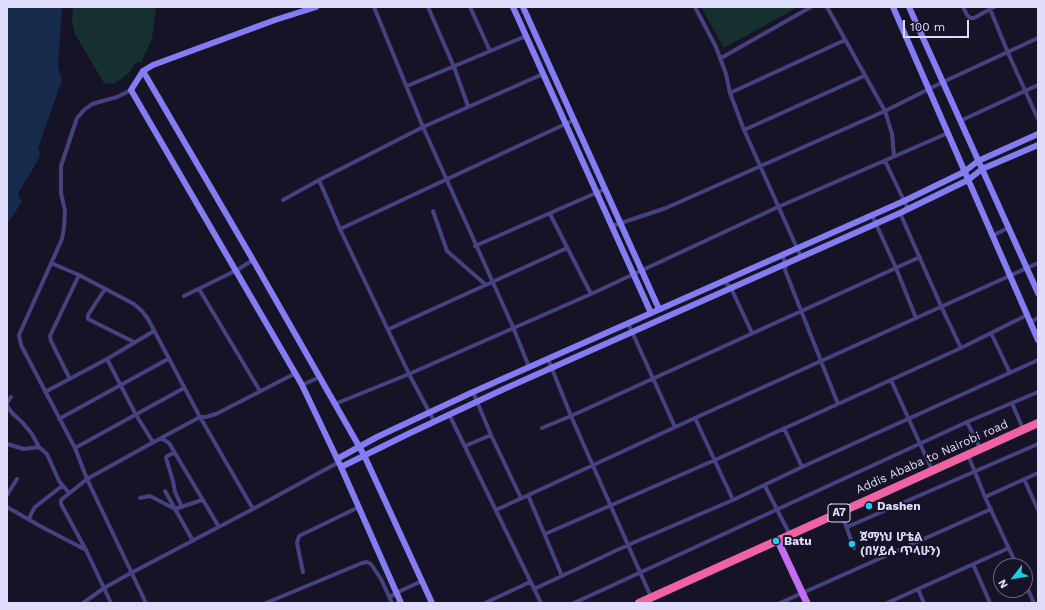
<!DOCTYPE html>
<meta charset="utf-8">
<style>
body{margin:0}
#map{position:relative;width:1045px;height:610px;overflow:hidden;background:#171327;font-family:"Work Sans",sans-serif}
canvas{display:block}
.frame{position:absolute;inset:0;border:8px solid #e0dcfc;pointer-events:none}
.north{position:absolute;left:993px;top:558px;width:40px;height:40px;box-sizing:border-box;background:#171327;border:1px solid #67637c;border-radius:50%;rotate:239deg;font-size:11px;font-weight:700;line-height:16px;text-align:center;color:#e0dcfc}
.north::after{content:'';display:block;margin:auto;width:14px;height:18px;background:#1bcee8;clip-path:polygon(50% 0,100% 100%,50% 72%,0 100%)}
.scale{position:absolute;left:903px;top:20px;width:66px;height:18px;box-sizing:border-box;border:2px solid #e0dcfc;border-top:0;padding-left:5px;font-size:12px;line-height:14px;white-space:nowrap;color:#e0dcfc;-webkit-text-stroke:3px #171327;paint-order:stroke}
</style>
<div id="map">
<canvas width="1045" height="610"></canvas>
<div class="frame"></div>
<div class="north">N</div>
<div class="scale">100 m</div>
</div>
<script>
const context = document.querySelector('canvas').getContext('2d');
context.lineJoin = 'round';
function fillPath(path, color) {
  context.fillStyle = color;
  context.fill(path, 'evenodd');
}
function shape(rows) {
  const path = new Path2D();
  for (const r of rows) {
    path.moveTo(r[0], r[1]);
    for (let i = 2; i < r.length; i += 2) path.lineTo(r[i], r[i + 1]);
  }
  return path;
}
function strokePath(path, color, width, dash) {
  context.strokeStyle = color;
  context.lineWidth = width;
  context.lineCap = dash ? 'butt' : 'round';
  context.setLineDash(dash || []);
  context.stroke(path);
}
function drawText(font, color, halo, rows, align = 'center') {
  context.font = font + ' "Work Sans","Noto Sans Ethiopic",sans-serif';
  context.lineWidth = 4;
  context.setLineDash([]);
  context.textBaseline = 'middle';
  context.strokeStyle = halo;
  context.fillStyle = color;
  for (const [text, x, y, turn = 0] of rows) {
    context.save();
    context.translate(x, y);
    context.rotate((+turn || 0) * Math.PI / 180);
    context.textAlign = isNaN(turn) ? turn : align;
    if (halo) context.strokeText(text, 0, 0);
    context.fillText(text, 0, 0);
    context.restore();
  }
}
fillPath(shape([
 [73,7,156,7,152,39,141,63,139,62,135,63,129,73,114,84,104,83,75,34,72,21],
 [701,7,798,7,724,48]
]), '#163030');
fillPath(shape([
 [7,7,62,7,62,9,58,67,62,80,38,148,40,152,39,158,18,194,22,202,7,224]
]), '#162a4c');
strokePath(shape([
 [374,7,423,127,513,327,529,367],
 [428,7,454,67,468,106],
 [470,7,490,51],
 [695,7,716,47,726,74,730,93,744,130,801,257],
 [827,7,885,111,892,134,894,156],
 [963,7,967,15,970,18,974,18,994,7],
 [990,9,1008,53,1038,119],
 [721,58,811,7],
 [407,86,526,36],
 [131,90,117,97,92,104,84,110,77,118,61,166,61,193,65,211,64,227,62,239,19,335,21,345,75,448,87,479,146,603],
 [730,93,845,40],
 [960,121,1038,85],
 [744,130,864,76],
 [885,161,908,209],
 [319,180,340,229,409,374,434,421],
 [283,200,319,180,423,127,543,74],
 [433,211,447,251,486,285],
 [900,213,941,306,961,348],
 [550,214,591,294],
 [872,215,896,268,916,318],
 [612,226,666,208,693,196,885,111,943,82,1038,38],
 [340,229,574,120],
 [992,236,1008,228],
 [475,246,605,189],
 [782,255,786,264,785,270,838,404],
 [51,263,79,275,134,304,142,311,148,319,200,417,253,509],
 [724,281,731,288,752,333],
 [105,289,88,315,88,319,134,342],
 [199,289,260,391],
 [184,296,237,270,253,260],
 [1030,322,1038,318],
 [628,323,675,427],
 [389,329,567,248],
 [991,333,1010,373],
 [107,359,136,415,153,442],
 [548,359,571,416,651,597],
 [70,379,51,341,50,336,79,275],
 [891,380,932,470],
 [302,385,320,377],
 [45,392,107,359,154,331],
 [473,392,491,435,521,498],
 [7,403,11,397],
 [1012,403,1023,429],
 [335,404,409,374,591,294,778,207,948,133],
 [7,406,13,414,22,422,32,434,39,447,24,449,7,444],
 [449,414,541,603],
 [695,418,733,500],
 [59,419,168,359],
 [967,422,980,448],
 [542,428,571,416,920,257],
 [784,428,802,467],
 [161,438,169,443,219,527],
 [465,446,491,435],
 [39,447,47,454,59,481,69,493],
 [75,448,184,388],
 [174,453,167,456,166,458,173,481,175,492,182,507],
 [968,455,985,497,1017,566],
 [1024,479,1038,510],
 [765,486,790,535],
 [165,491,193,541],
 [7,495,17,479],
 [528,495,562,576],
 [985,497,1038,473],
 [140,498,150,496,175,509,202,500],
 [7,507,40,526,86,550],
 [496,510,695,418,1038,263],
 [841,512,854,548],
 [29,520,31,514,35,507,62,486],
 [847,527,1038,444],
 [545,534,715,460,961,348,1027,315],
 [973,564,990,603],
 [303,572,297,543,299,536,359,507],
 [1025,583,1034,603],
 [534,589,628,545,733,500,802,467,1038,360],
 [918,589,924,603],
 [390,597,396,593,422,581],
 [83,603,104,588,131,573,253,509,339,462],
 [111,603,86,550,61,504,61,500,87,479,161,438,200,417,206,417,216,414,296,373],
 [266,603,362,563,367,562,371,564,381,579,392,603],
 [485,603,530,582],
 [574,603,967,422,1038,392],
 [780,603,991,509],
 [887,603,1009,548]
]), '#464281', 4);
strokePath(shape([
 [316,7,275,20,153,65,143,71,131,90,302,385,341,467,401,603],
 [513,7,651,313],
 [523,7,659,309],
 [893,7,1038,340],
 [909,7,1038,293],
 [143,71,253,260,364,455,432,603],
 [337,459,377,437,473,392,904,201,964,172,978,161,1038,134],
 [341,467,410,433,504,389,900,213,968,180,982,169,1038,145]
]), '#837cf2', 6);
strokePath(shape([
 [778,541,807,603]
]), '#c36ef1', 7);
strokePath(shape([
 [639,603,1038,423]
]), '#ef63a2', 8);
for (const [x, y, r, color] of [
 [869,506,4,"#1bcee8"],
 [776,541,4,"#1bcee8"],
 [852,544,4,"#1bcee8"]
]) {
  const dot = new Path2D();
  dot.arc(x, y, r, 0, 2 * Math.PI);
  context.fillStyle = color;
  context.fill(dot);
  strokePath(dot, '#171327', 1.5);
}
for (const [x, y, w] of [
 [839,513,22]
]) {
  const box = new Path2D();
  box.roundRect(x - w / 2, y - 9, w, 18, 3);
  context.fillStyle = '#171327';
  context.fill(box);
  strokePath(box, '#e0dcfc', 1);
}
drawText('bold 11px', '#e0dcfc', null, [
 ["A7",839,513]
]);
drawText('12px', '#e0dcfc', '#171327', [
 ["Addis Ababa to Nairobi road",932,457,-24]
]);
drawText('bold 12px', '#e0dcfc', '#171327', [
 ["Dashen",877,506],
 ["ጀማነህ ሆቴል",860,537],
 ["(በሃይሉ ጥላሁን)",860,551],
 ["Batu",784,541]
], 'left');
</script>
